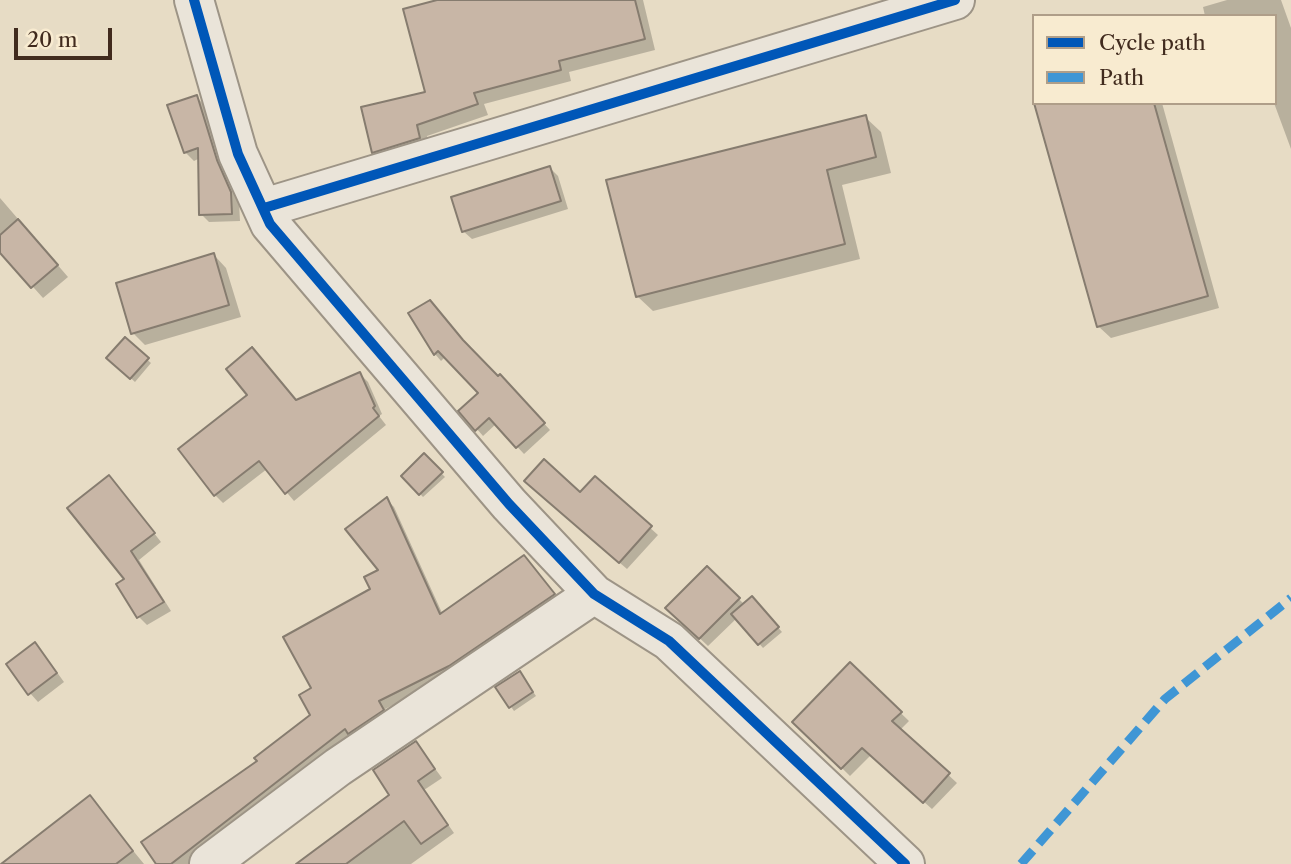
<!DOCTYPE html>
<style>
body{margin:0}
#map{position:relative;width:1291px;height:864px;overflow:hidden;background:#e7dcc5;font-family:"Libre Caslon Text",serif}
canvas{display:block}
.legend{position:absolute;left:1032px;top:14px;width:245px;height:91px;box-sizing:border-box;background:#f8ebd0;border:2px solid #af9e89;margin:0;padding:9px 12px;list-style:none;font-size:21px;color:#412b1e}
.legend li{display:flex;align-items:center;gap:14px;height:35px}
.legend b{width:35px;border:2px solid #af9e89}
.scale{position:absolute;left:14px;top:28px;width:98px;height:32px;box-sizing:border-box;border:4px solid #412b1e;border-top:0;padding-left:9px;font-size:21px;line-height:24px;white-space:nowrap;color:#412b1e;-webkit-text-stroke:5px #f8ebd0;paint-order:stroke}
</style>
<div id="map">
<canvas width="1291" height="864"></canvas>
<ul class="legend">
<li><b style="height:9px;background:#0057b8"></b>Cycle path</li>
<li><b style="height:9px;background:#3f96d5"></b>Path</li>
</ul>
<div class="scale">20 m</div>
</div>
<script>
const context = document.querySelector('canvas').getContext('2d');
context.lineJoin = 'round';
function fillPath(path, color) {
  context.fillStyle = color;
  context.fill(path, 'evenodd');
}
function shape(rows) {
  const path = new Path2D();
  for (const r of rows) {
    path.moveTo(r[0], r[1]);
    for (let i = 2; i < r.length; i += 2) path.lineTo(r[i], r[i + 1]);
  }
  return path;
}
function strokePath(path, color, width, dash) {
  context.strokeStyle = color;
  context.lineWidth = width;
  context.lineCap = dash ? 'butt' : 'round';
  context.setLineDash(dash || []);
  context.stroke(path);
}
fillPath(shape([
 [444,0,643,0,655,50,569,72,571,81,484,104,488,115,427,136,431,149,385,163,374,152,427,93],
 [1227,0,1281,0,1291,28,1291,149,1274,103,1275,16,1205,16,1203,7],
 [197,97,205,106,239,202,240,221,209,222,201,214,200,158,194,161,185,152],
 [1036,103,1162,103,1219,308,1111,338,1098,326],
 [865,117,881,132,891,173,842,185,860,259,653,311,637,296],
 [550,168,558,176,568,209,472,239,463,231],
 [0,198,68,277,43,298,0,250],
 [214,255,226,268,241,317,145,345,133,333],
 [410,313,469,349,498,378,507,383,550,430,524,454,496,424,483,436,477,429,481,393,446,356,441,361,435,354],
 [125,340,151,363,135,382,109,358],
 [360,374,368,382,382,414,379,416,386,425,294,501,267,469,223,503,215,495,296,402],
 [424,456,445,477,423,497,403,476],
 [595,478,658,535,627,569,534,489,580,494],
 [117,486,161,542,139,560,171,611,147,625,139,617,127,580],
 [386,499,394,507,443,615,524,557,561,602,457,673,385,709,390,718,188,864,159,864,259,761,312,715,314,689,381,571],
 [707,568,745,605,752,598,782,632,763,648,737,618,708,646,676,616],
 [43,653,64,682,38,702,30,693],
 [850,664,909,721,900,730,957,783,932,809,871,755,850,776,795,722],
 [523,677,536,696,514,711,498,688],
 [416,743,442,778,424,790,454,833,411,864,299,864,392,795],
 [90,798,144,864,4,864]
]), '#0003');
const building = shape([
 [437,0,635,0,645,39,559,61,561,70,474,93,478,104,417,125,420,138,372,153,361,107,425,92,403,9,437,0],
 [197,95,217,160,231,192,232,214,199,215,198,148,184,153,167,105,197,95],
 [1034,103,1154,103,1208,296,1097,327,1034,103],
 [866,115,876,157,827,170,845,244,636,297,606,180,866,115],
 [550,166,561,201,462,232,451,197,550,166],
 [18,219,58,265,31,288,0,253,0,235,18,219],
 [214,253,229,305,131,334,116,283,214,253],
 [430,300,463,340,498,376,500,374,545,423,516,448,489,418,475,431,458,411,478,393,438,351,434,355,408,313,430,300],
 [125,337,149,358,130,379,106,358,125,337],
 [252,347,296,400,360,372,375,406,373,408,379,416,285,494,259,461,214,496,178,449,247,395,226,369,252,347],
 [424,453,443,472,419,495,401,476,424,453],
 [544,459,580,492,595,476,652,526,619,563,524,481,544,459],
 [109,475,155,533,131,551,164,602,137,618,116,584,124,579,67,508,109,475],
 [387,497,440,614,524,555,555,594,449,666,379,701,384,710,348,734,345,729,171,864,156,864,141,842,257,761,254,758,310,715,299,695,311,688,283,637,370,589,364,577,378,570,345,529,387,497],
 [707,566,740,598,699,639,665,608,707,566],
 [752,596,779,627,758,645,731,614,752,596],
 [35,642,57,673,28,695,6,664,35,642],
 [850,662,902,712,892,721,950,773,923,803,862,748,841,769,792,722,850,662],
 [520,671,533,692,509,708,495,687,520,671],
 [416,741,435,769,418,781,448,825,421,844,404,821,346,864,296,864,389,795,373,770,416,741],
 [90,795,133,851,116,864,1,864,90,795]
]);
fillPath(building, '#c8b6a6');
strokePath(building, '#867c6f', 2);
const minor = shape([
 [194,0,238,154,270,224,509,504,594,594,669,641,905,864],
 [264,208,955,0],
 [209,864,338,767,594,594]
]);
strokePath(minor, '#9d9486', 42);
strokePath(minor, '#eae4d9', 38);
strokePath(shape([
 [1021,864,1165,699,1291,598]
]), '#3f96d5', 9, [18, 9]);
strokePath(shape([
 [194,0,238,154,270,224,509,504,594,594,669,641,905,864],
 [264,208,955,0]
]), '#0057b8', 10);
</script>
